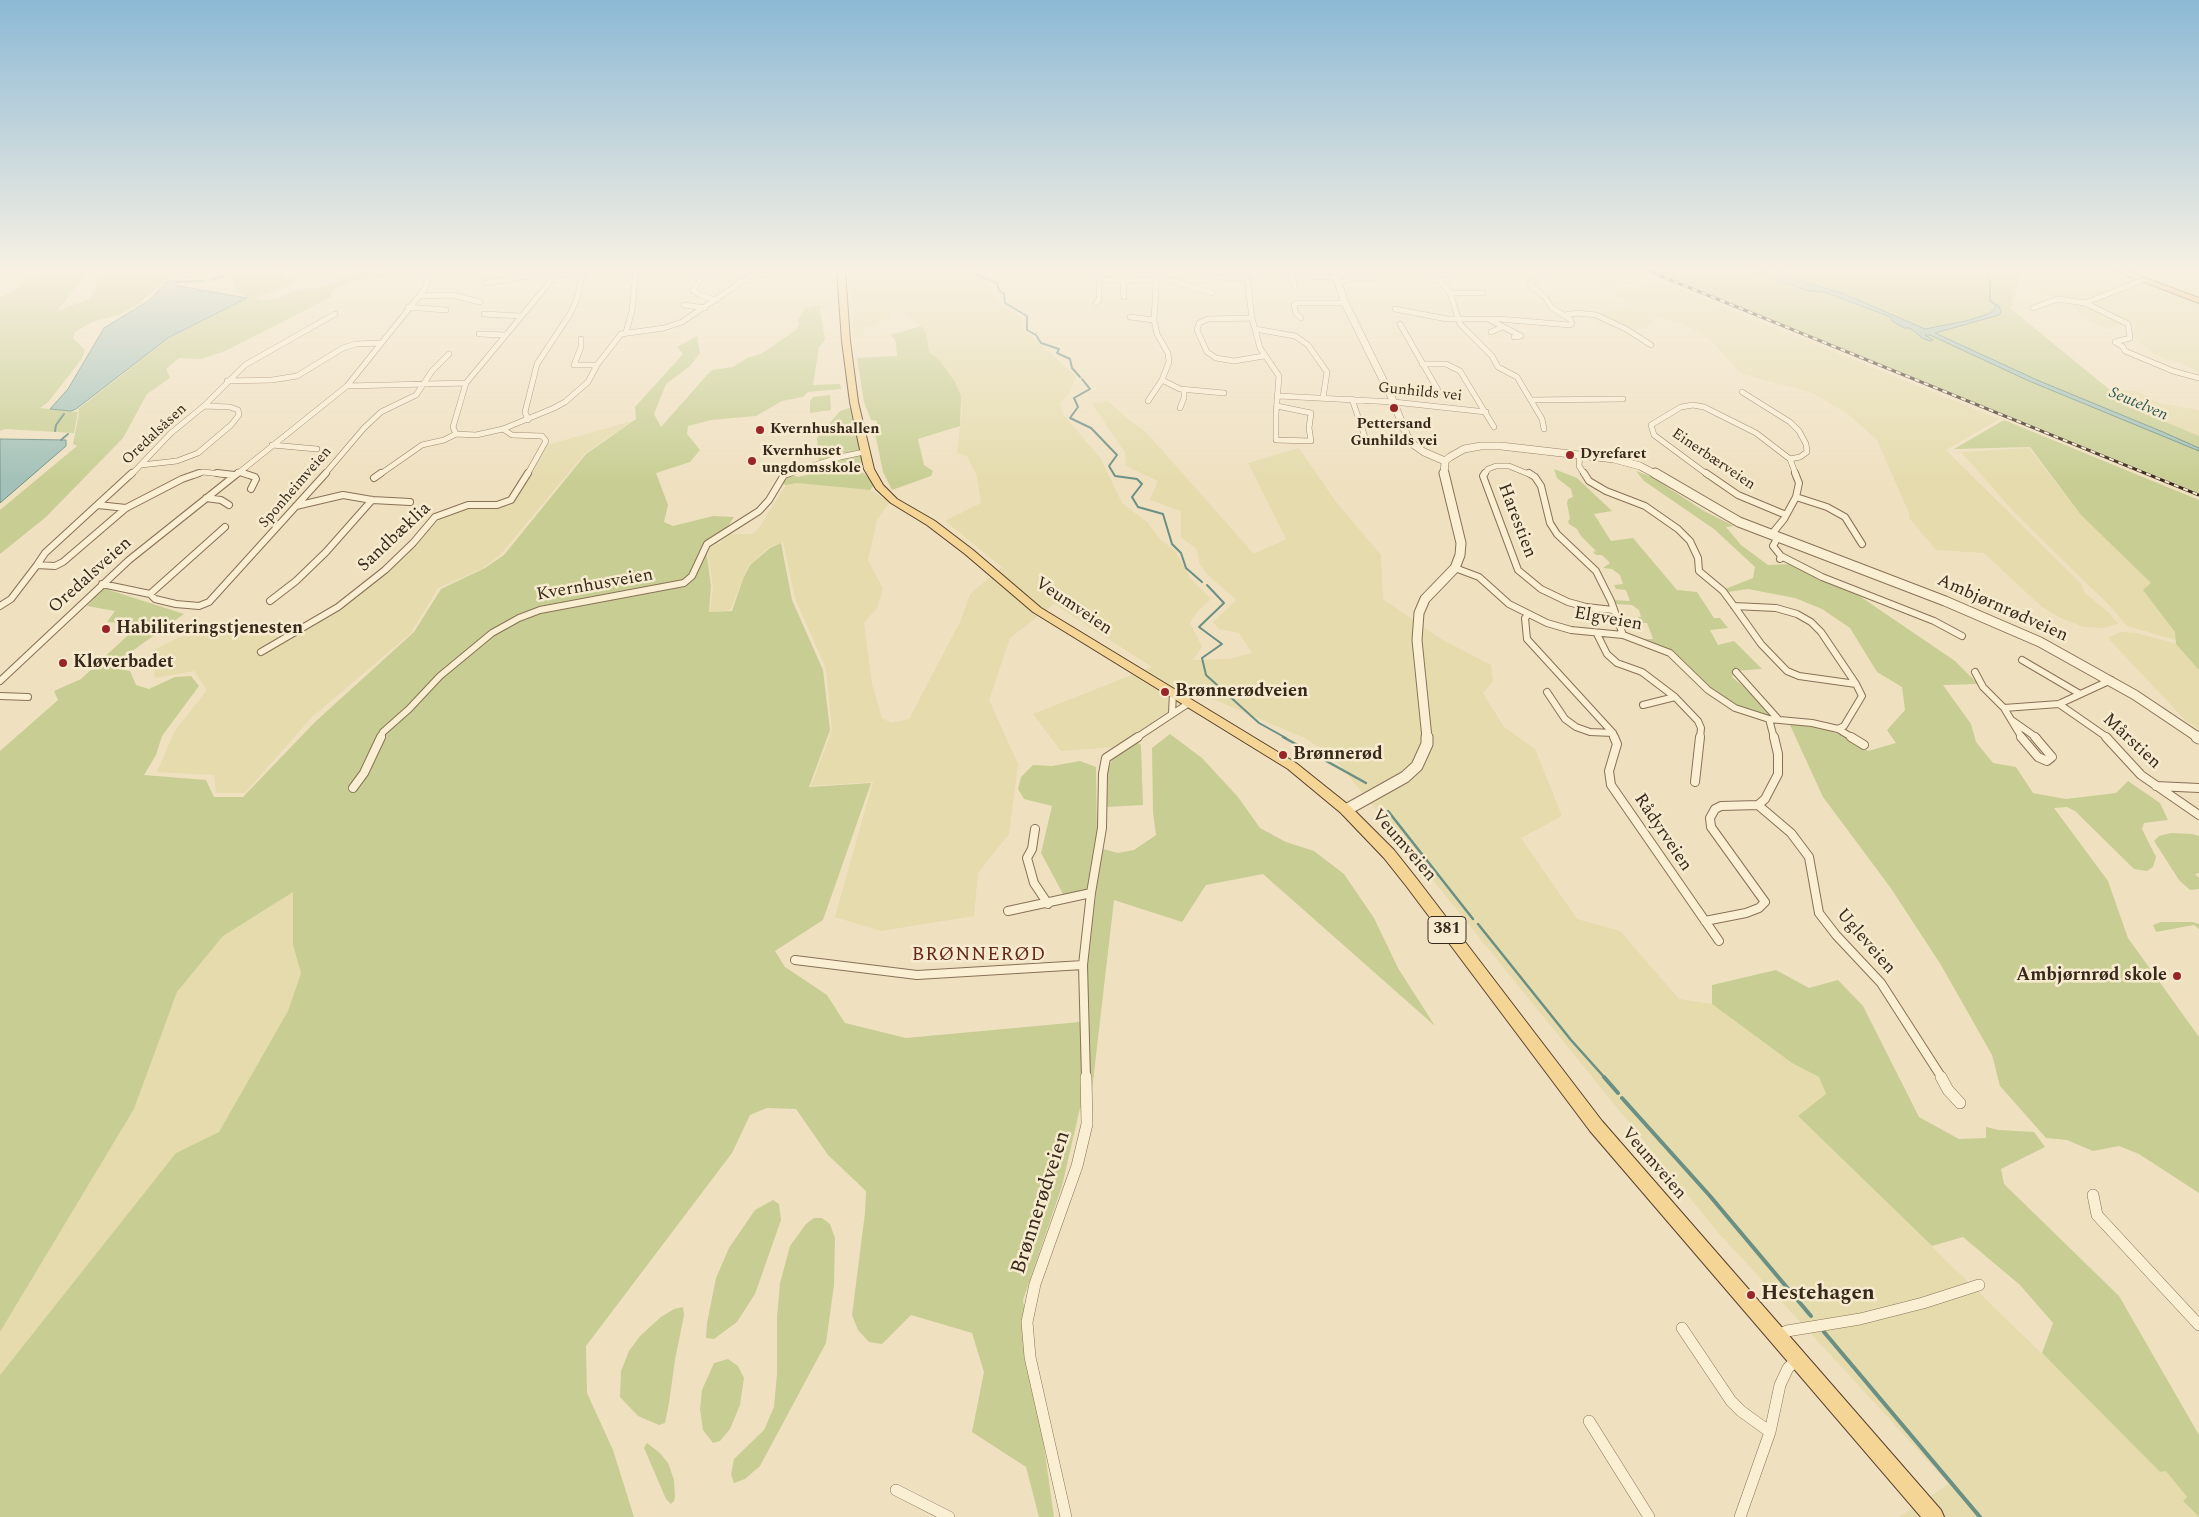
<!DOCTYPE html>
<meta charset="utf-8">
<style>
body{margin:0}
canvas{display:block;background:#efe0c0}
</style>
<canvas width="2199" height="1517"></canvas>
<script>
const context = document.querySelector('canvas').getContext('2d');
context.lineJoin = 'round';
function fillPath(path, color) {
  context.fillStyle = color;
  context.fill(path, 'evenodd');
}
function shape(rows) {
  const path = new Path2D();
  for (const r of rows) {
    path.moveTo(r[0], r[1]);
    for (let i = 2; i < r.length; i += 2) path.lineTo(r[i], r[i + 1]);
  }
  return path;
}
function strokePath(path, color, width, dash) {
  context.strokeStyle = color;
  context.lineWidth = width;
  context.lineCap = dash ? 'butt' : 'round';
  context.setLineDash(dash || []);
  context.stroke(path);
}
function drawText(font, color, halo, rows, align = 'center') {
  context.font = font + ' Spectral,serif';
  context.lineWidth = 5;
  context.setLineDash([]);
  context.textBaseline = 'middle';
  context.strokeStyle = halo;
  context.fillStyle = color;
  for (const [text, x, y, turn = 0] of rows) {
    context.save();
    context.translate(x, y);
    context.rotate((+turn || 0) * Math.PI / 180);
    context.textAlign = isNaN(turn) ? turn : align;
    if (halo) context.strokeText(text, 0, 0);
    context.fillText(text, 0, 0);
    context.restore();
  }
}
fillPath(shape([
 [849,270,962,270,987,284,999,304,1022,318,1023,329,1076,376,1069,394,1060,403,1062,413,1101,459,1122,503,1148,523,1160,539,1176,552,1190,578,1211,599,1197,612,1190,623,1202,647,1193,660,1229,659,1252,653,1239,633,1219,629,1213,622,1236,600,1208,575,1199,563,1197,549,1181,538,1181,511,1150,500,1158,481,1126,466,1125,452,1092,404,1108,401,1129,420,1145,431,1254,554,1286,539,1248,463,1299,448,1336,502,1381,555,1383,599,1441,639,1491,665,1493,681,1483,693,1504,727,1535,749,1562,816,1521,838,1577,919,1620,931,1679,999,1712,1004,1792,1063,1819,1077,1826,1094,1798,1116,2084,1395,2160,1472,2166,1470,2187,1497,2183,1501,2198,1517,1899,1517,1949,1484,1715,1229,1335,759,1307,739,1196,692,1116,747,1061,751,1033,714,1152,667,1054,604,1010,638,989,700,1018,764,1009,834,978,873,974,916,881,931,835,917,873,782,811,786,832,730,826,669,795,598,783,542,769,547,749,565,730,610,710,612,713,586,707,548,720,543,725,534,753,534,759,528,786,485,797,483,870,490,890,502,877,520,868,560,883,589,877,608,864,623,872,684,882,718,891,723,909,719,960,622,970,594,1002,567,945,521,981,503,977,476,967,456,957,453,962,411,961,396,940,361,929,352,928,337,922,326,907,316,903,311,890,312,889,318,879,320,877,326,865,327,863,336,854,337],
 [1584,270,1635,270,1658,279,1604,287],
 [2021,270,2199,270,2199,373,2182,364,2155,355,2126,331,2128,322,2109,329,2092,322,2078,312,2069,303,2027,287],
 [1661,281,1999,419,1946,450,2081,584,2084,592,2109,613,2118,624,2103,628,2083,627,2059,617,2042,607,1984,553,1936,550,1909,518,1909,513,1877,440,1847,413,1810,392,1742,374,1708,338,1683,324,1656,317,1645,328,1629,331,1600,324,1588,314,1619,310,1630,304,1614,292],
 [2112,391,2137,391,2159,403,2199,410,2199,438,2153,419,2116,400],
 [632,421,584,454,501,554,483,568,438,588,411,633,311,718,245,793,216,793,214,775,157,772,174,732,207,690,194,671,155,678,150,652,177,638,251,623,283,640,320,621,392,568,442,517,467,506,510,506,547,445],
 [2029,448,2081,515,2151,583,2144,590,2175,632,2176,640,2127,626,2110,606,2016,514,1961,452],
 [2120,632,2137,633,2176,644,2199,670,2199,729,2185,720,2108,638],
 [293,891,293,945,301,973,288,1011,219,1132,176,1153,0,1375,0,1332,134,1109,177,992,223,936]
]), '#e5dbad');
fillPath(shape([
 [39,270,88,270,82,280,57,311,90,299,97,283,109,270,203,270,171,276,136,306,118,315,92,322,75,332,73,338,85,350,81,360,48,402,40,408,78,412,74,433,5,429,0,431,0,298,22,285],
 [230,270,288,270,282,275,287,279,295,281,287,287,253,298,261,300,277,299,293,291,307,288,313,289,340,281,351,272,397,270,391,277,351,281,331,292,331,297,225,351,201,359,179,358,166,369,170,378,147,394,123,438,46,517,0,554,0,510,77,446,73,444,79,414,78,409,168,339,247,298,235,290],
 [1649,270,2022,270,2011,309,2132,408,2199,436,2199,493],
 [819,305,825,340,819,347,813,385,840,384,841,389,808,392,803,397,782,401,756,416,711,420,688,426,687,434,700,450,690,462,656,473,668,505,664,522,673,526,713,516,734,517,717,543,706,548,711,586,709,612,732,611,743,579,750,565,770,548,781,543,792,600,823,670,830,730,809,787,871,783,823,920,775,951,785,967,827,995,845,1023,906,1038,1080,1022,1096,895,1063,894,1041,853,1052,806,1024,799,1018,789,1021,777,1033,765,1052,766,1080,761,1096,767,1097,841,1103,849,1118,853,1134,850,1156,835,1153,812,1152,748,1170,734,1202,758,1238,797,1260,828,1286,842,1314,851,1344,874,1374,918,1398,968,1435,1026,1263,874,1206,885,1182,922,1114,900,1091,1099,1080,1108,1062,1186,1023,1300,1054,1517,1039,1517,1026,1467,972,1432,984,1372,972,1333,911,1315,882,1344,869,1342,858,1330,852,1315,865,1213,866,1191,828,1155,796,1109,767,1108,750,1115,732,1153,586,1346,587,1393,613,1450,634,1517,0,1517,0,1375,176,1153,219,1132,288,1011,301,973,293,945,293,892,223,936,177,992,134,1109,0,1332,0,751,58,700,54,691,81,679,140,624,107,622,115,611,87,606,103,588,184,614,110,667,130,671,136,685,149,689,175,677,191,676,199,686,162,736,156,755,144,775,206,780,214,797,243,797,315,722,414,632,441,589,485,568,504,555,586,454,636,419,635,407,683,354,677,347,697,336,700,353,690,366,666,384,654,414,661,427,707,375,712,370,733,367,747,358,761,354,796,330,799,325,798,319,805,308],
 [922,326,927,336,929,352,940,361,955,382,961,396,960,426,918,439,924,465,933,471,931,476,892,490,883,472,875,433,877,421,871,420,864,402,857,358,897,356,896,342,891,335],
 [830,395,831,410,810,413,810,401,813,397],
 [853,407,861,458,860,471,866,475,874,485,870,490,797,483,786,485,781,483,790,474,798,477,811,474,819,465,817,438,840,411],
 [2004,420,2199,500,2199,670,2176,644,2175,632,2143,590,2151,583,2081,515,2030,447,1954,449],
 [1554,469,1577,478,1612,511,1594,514,1611,541,1633,538,1677,590,1697,592,1714,618,1720,618,1728,628,1710,630,1718,645,1734,641,1762,669,1734,671,1732,677,1765,705,1773,716,1765,715,1736,706,1720,696,1673,652,1640,639,1653,639,1647,623,1643,623,1639,619,1638,617,1641,617,1639,610,1632,605,1615,604,1614,600,1630,601,1626,590,1616,589,1614,585,1623,584,1620,575,1612,569,1603,568,1610,563,1602,555,1596,555,1593,552,1596,551,1581,536,1577,529,1569,524,1568,521,1570,519,1567,503,1568,499,1573,497,1571,489,1557,478],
 [1636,471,1652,477,1704,511,1734,526,1726,527,1741,545,1768,565,1793,564,1858,595,1955,661,1978,684,1943,685,1971,724,1976,742,1993,763,2016,767,2033,793,2066,799,2116,793,2128,781,2160,803,2168,820,2144,823,2142,829,2156,857,2153,867,2147,871,2134,869,2075,811,2067,807,2054,808,2108,881,2128,938,2199,1037,2199,1193,2139,1154,2119,1146,2093,1151,2067,1140,2046,1138,2000,1086,1992,1055,1941,965,1890,887,1823,797,1789,723,1818,726,1843,736,1868,751,1896,743,1887,730,1905,710,1902,687,1877,672,1850,628,1822,609,1795,598,1748,589,1728,592,1725,589,1753,578,1755,567,1714,529,1644,481],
 [1134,740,1141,745,1143,805,1107,807,1107,771,1112,760,1119,751],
 [2171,833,2193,834,2199,836,2199,873,2195,874,2199,878,2199,889,2190,890,2179,880,2154,841,2159,836],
 [2161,922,2193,922,2199,924,2199,929,2194,925,2156,932,2153,925],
 [1776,970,1809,988,1838,980,1863,1006,1919,1117,1959,1139,1986,1138,1986,1127,1999,1130,2034,1132,2045,1147,2001,1169,2004,1184,2119,1296,2199,1435,2199,1517,2183,1501,2187,1497,2166,1471,2160,1472,2042,1353,2053,1323,2020,1285,1963,1237,1932,1246,1798,1116,1826,1094,1819,1077,1792,1063,1712,1004,1712,985],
 [773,1200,779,1204,781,1220,755,1294,737,1322,714,1339,706,1338,707,1323,716,1278,729,1248,755,1210],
 [814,1218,822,1218,830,1224,835,1238,834,1285,826,1343,760,1466,745,1479,734,1483,731,1474,734,1459,764,1430,774,1407,777,1373,777,1317,780,1283,790,1246,806,1224],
 [683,1307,684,1315,675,1360,669,1403,665,1423,659,1425,638,1416,620,1397,621,1371,629,1351,640,1336,661,1317,674,1309],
 [728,1359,738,1366,744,1378,740,1405,730,1429,720,1441,713,1443,703,1430,700,1409,702,1390,714,1363],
 [647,1443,660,1453,668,1463,674,1480,675,1497,674,1501,671,1504,666,1499,644,1448]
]), '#c8ce93');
const water = shape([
 [1752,270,1774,270,1810,284,1842,293,1925,329,1966,321,1988,314,1994,310,1996,305,1999,306,2001,312,1999,315,1935,333,2037,380,2163,432,2199,448,2199,451,2029,381,1930,335,1925,335,1933,340,1930,341,1922,338,1910,328,1904,328,1892,321,1891,317,1824,292,1808,291,1772,277,1774,275,1767,272,1759,273,1752,270],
 [175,280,173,285,247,298,168,338,76,409,71,411,50,409,68,389,104,328,148,301,167,282,175,280],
 [0,439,66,440,66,446,0,503,0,439]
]);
fillPath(water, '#a3c1b8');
strokePath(water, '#6a8f85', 1);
strokePath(shape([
 [965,270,997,283,999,290,1004,294,1005,303,1027,316,1027,330,1036,335,1041,343,1059,349,1057,353,1070,359,1072,368,1080,377],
 [1985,270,1990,282,1990,301,1998,306],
 [210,280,223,276],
 [176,282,203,281],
 [1082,379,1090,389,1074,398,1078,407,1070,418,1091,428,1117,455,1109,466,1115,476,1137,479,1142,484,1132,497,1138,507,1163,514,1172,544,1181,553,1186,568,1202,582],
 [55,431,56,425,64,414],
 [61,440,68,434],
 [1207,585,1224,603,1199,627,1222,644,1202,658,1206,675,1259,723,1286,738]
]), '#6a8f85', 2);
strokePath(shape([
 [1283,737,1366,783],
 [1388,811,1473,919],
 [1478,924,1571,1040,1605,1078]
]), '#6a8f85', 2.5);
strokePath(shape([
 [1604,1077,1618,1093],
 [1622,1098,1710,1196,1811,1316],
 [1824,1332,1980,1517]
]), '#6a8f85', 4);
const minorFar3 = shape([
 [707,270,693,290,700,295,716,300],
 [1091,270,1096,273,1099,279,1099,300,1096,303],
 [1200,270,1201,273,1225,278,1247,278],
 [1246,270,1252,318,1260,348,1279,376,1276,414,1276,440,1311,441,1309,428,1311,413,1277,406],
 [1432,270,1450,293,1460,324,1492,356,1498,367,1517,377,1542,419,1544,429],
 [1433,271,1444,270],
 [1291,272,1295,287],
 [1292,273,1316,277,1336,277],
 [1156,276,1212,293],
 [1099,279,1155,280],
 [1123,279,1124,297],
 [2143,280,2085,303,2128,324,2130,338,2115,342,2123,347,2125,351,2173,371,2199,378],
 [486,283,563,270],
 [1338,284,1350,278,1373,278],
 [1450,293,1483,293],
 [419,296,453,295,480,302],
 [684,305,705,308],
 [408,307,446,310],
 [2033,308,2058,299,2085,303],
 [1395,309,1447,319,1499,319,1570,325,1572,323,1570,319,1552,308,1545,297,1530,285,1532,280,1545,276,1543,270],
 [484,314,521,316],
 [1565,315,1577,313,1596,315,1626,329,1651,345],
 [1130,317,1154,320],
 [1252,318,1208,319,1199,323,1197,330,1207,352,1216,358,1234,361,1264,356],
 [1301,318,1296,314,1294,305,1296,303,1345,303],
 [1490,320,1521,336,1514,337],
 [1400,324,1439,392],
 [1255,329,1295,336,1308,345,1327,372,1323,398],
 [626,332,632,311,636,270],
 [1491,332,1502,327],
 [479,334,505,335],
 [581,339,581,347,574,365,597,365],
 [1422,364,1446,364,1460,371,1494,427],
 [1162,380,1180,389,1224,393],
 [227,381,272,380,297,376,343,348,356,344,380,343],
 [347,386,466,383],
 [1742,392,1790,422,1799,431,1806,444,1807,452,1800,457,1790,459],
 [1279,396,1394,402,1486,412],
 [1352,399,1366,440],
 [1531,400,1623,399],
 [1148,401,1162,380,1169,362,1168,353,1157,334,1154,320,1157,270],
 [1180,408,1184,398,1184,389],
 [528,420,525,412,537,364,570,314,577,299,583,270],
 [503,429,512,435,542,436,546,441,527,475],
 [456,434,476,435,503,429,554,408,565,402,588,382,597,365,621,334,664,328,682,322,759,270],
 [456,434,453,427,466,383,555,276,556,271],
 [272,445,317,449],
 [1580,454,1579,466,1585,475],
 [141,465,177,461,198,453,231,425,239,415,238,410,230,407,204,406],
 [238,472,247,475],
 [131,475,171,433,204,406,245,365,335,314],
 [195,475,203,472,230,475],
 [236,475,347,386,424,290,433,270],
 [324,475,364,428,381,412,416,395,432,371,449,354],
 [379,475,422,445,444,440,456,434],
 [785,475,840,457,864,452],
 [1484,475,1488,469,1496,466,1509,466,1531,475],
 [1708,475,1654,435,1651,425,1681,407,1693,405,1704,407,1756,433,1790,459,1796,475]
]);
const minorFar2 = shape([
 [132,473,45,553,37,565,55,566,63,562,126,508,182,479,199,473],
 [217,473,234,475],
 [243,473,255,477,256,479,251,489],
 [1485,473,1483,476,1518,570,1541,589,1568,602,1586,607,1613,610],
 [1529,473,1535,477,1541,486,1550,523,1557,534,1596,571,1611,601,1623,635],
 [1584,473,1589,481,1606,491,1645,506,1678,529,1690,541,1698,558,1699,571,1723,591,1734,606],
 [1706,473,1738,495,1786,515],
 [374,478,381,473],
 [1796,497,1827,507,1845,517,1862,544],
 [206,498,221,500,229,505],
 [98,505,126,508],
 [296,506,343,495,372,500,410,502],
 [1771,535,1784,519,1796,497,1799,483,1795,473],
 [1778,537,1773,546,1781,556,1780,559],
 [1781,556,1822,577,1934,621,1962,636],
 [1455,568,1479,577,1509,604,1547,623,1571,630,1623,635,1670,653,1708,690,1735,708,1769,719,1812,723,1838,729,1853,738],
 [102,584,150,594,225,527],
 [150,594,155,599,176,604,199,606,209,602,326,473],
 [270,601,296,581,326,552,372,500],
 [0,606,11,599,37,565],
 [1734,606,1776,608,1797,614,1811,622,1821,632,1856,684,1799,676,1787,671,1761,644,1734,606],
 [1528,615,1525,618,1527,639,1613,733,1615,738],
 [1597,634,1607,654,1617,663,1642,672,1675,697,1698,721,1701,728,1700,738],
 [261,652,338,607,385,570,413,543,435,517,468,505,497,505,511,500,528,473],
 [2022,660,2080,694],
 [1736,672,1778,719],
 [1975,672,1983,687,2004,708],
 [0,681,129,560,238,473],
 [1547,692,1565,719,1576,727,1590,732,1613,733],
 [0,696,28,697],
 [2059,704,2108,738],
 [1643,705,1675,697],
 [1172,713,1173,693],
 [1769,719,1774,738],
 [2013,721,2037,738],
 [1838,729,1844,726,1862,696,1856,684],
 [380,738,383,732,409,709,440,676,492,633,519,618,540,610,684,583,692,576,707,544,759,511,769,500,784,475,789,473],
 [1136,738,1189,703],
 [2022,738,2004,708,2059,704,2111,680]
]);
const minorFar1 = shape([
 [1614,737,1617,744,1609,771,1611,785,1719,941],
 [1774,737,1778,754,1778,774,1765,799,1758,805,1791,833,1809,857,1819,913,1836,935,1881,983,1942,1078],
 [1851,737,1864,745],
 [2021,737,2038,757,2047,761,2052,757,2035,737],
 [2106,737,2141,775,2199,815],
 [1695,782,1700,737],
 [2156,786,2199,788],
 [353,788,364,773,381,737],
 [1035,829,1032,849,1027,858,1034,883,1048,904],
 [1008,911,1091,893],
 [1705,921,1746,913,1759,908,1765,902,1711,827,1710,818,1715,809,1721,806,1758,805],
 [795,960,917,975,1083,965],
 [1086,1078,1083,965,1091,893,1102,828,1103,774,1106,758,1138,737]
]);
const minor = shape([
 [1941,1077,1948,1090,1960,1103],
 [2093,1195,2097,1215,2199,1325],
 [1682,1328,1731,1401,1741,1411,1770,1432],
 [1778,1335,1787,1331,1860,1319,1923,1303,1979,1285],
 [1589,1421,1649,1517],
 [896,1490,949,1517],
 [1066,1517,1030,1357,1027,1322,1035,1284,1077,1166,1087,1124,1086,1077],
 [1740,1517,1770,1432,1780,1385,1788,1368,1798,1359]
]);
const tertiaryFar2 = shape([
 [1334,270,1345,303,1391,396,1407,436,1414,445,1424,452,1445,461],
 [1444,475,1445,461,1450,457,1464,449,1481,446,1501,446,1614,459,1640,466,1657,475]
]);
const tertiaryFar1 = shape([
 [1655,473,1739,522,1945,601,2040,642,2135,695,2199,738],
 [1427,738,1417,640,1419,613,1425,599,1455,568,1460,555,1461,543,1444,473]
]);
const tertiary = shape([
 [2197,737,2199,738],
 [1346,810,1405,777,1417,766,1427,744,1427,737]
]);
const primary = shape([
 [837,270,845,270,850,341,858,402,874,469,883,485,897,499,935,521,973,550,1041,608,1296,763,1351,807,1394,850,1417,879,1602,1121,1941,1510,1944,1517,1921,1517,1590,1131,1407,887,1384,858,1341,813,1288,769,1033,612,965,554,927,525,891,503,876,489,864,469,850,402,842,341,837,270]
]);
const trunk = shape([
 [2113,270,2124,270,2199,298,2199,303,2113,270]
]);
strokePath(minorFar3, '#897157', 6);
strokePath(minorFar2, '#897157', 8);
strokePath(minorFar1, '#897157', 10);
strokePath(minor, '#897157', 12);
strokePath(tertiaryFar2, '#897157', 8);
strokePath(tertiaryFar1, '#897157', 11);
strokePath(tertiary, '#897157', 13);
strokePath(primary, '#563f2c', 2);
strokePath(trunk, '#563f2c', 2);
strokePath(minorFar3, '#faeed3', 5);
strokePath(minorFar2, '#faeed3', 6);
strokePath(minorFar1, '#faeed3', 8);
strokePath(minor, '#faeed3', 11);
strokePath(tertiaryFar2, '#faeed3', 7);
strokePath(tertiaryFar1, '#faeed3', 9);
strokePath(tertiary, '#faeed3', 11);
fillPath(primary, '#f5d595');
fillPath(trunk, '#ecba70');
const rail = shape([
 [1646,270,2199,495]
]);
strokePath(rail, '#38291c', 3);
strokePath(rail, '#f7ebcf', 2, [5]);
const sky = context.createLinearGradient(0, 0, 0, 482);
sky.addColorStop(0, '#8cb9d5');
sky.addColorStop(0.56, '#f8f1e3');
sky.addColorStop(1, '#f8f1e300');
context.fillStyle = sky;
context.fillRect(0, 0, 2199, 482);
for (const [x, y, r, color] of [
 [1394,408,5,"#9a2528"],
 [760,430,5,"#9a2528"],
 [1570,455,5,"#9a2528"],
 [752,461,5,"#9a2528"],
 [106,629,5,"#9a2528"],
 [63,663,5,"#9a2528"],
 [1165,692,5,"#9a2528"],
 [1283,755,5,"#9a2528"],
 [2177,976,5,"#9a2528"],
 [1751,1295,5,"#9a2528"]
]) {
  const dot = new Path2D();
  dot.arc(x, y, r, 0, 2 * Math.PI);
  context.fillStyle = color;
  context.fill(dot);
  strokePath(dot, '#f7ebcf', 2);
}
drawText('15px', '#38291c', '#f7ebcf', [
 ["Gunhilds vei",1420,393,6],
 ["Oredalsåsen",155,435,-43],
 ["Einerbærveien",1713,460,34],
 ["Sponheimveien",296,488,-49]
]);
drawText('bold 15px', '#38291c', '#f7ebcf', [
 ["Pettersand",1394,425,"center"],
 ["Gunhilds vei",1394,442,"center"],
 ["Kvernhushallen",770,430],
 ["Kvernhuset",762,452],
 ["ungdomsskole",762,469],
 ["Dyrefaret",1580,455]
], 'left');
drawText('italic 16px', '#2b5855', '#f7ebcf', [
 ["Seutelven",2138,405,23]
]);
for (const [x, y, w] of [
 [1447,930,38]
]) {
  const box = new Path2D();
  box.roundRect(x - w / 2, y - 13.5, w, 27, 4);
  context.fillStyle = '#f7ebcf';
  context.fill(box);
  strokePath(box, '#38291c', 1);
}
drawText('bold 16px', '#38291c', null, [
 ["381",1447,930]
]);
drawText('18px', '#38291c', '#f7ebcf', [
 ["Harestien",1516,521,69],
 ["Sandbæklia",395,538,-43],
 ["Oredalsveien",91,576,-42],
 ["Kvernhusveien",595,586,-10],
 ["Veumveien",1073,607,34],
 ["Ambjørnrødveien",2002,609,24],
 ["Elgveien",1608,620,10],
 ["Mårstien",2131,742,43],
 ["Rådyrveien",1662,833,56],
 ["Veumveien",1403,846,49],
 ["Ugleveien",1865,942,49],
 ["Veumveien",1653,1164,49]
]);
drawText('bold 18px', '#38291c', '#f7ebcf', [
 ["Habiliteringstjenesten",116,629],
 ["Kløverbadet",73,663],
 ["Brønnerødveien",1175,692],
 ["Brønnerød",1293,755],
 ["Ambjørnrød skole",2167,976,"right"]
], 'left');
context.letterSpacing = '1px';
drawText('19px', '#66281a', '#f7ebcf', [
 ["BRØNNERØD",979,956]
]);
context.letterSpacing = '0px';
drawText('21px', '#38291c', '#f7ebcf', [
 ["Brønnerødveien",1042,1203,-72]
]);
drawText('bold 21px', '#38291c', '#f7ebcf', [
 ["Hestehagen",1761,1295]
], 'left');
</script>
